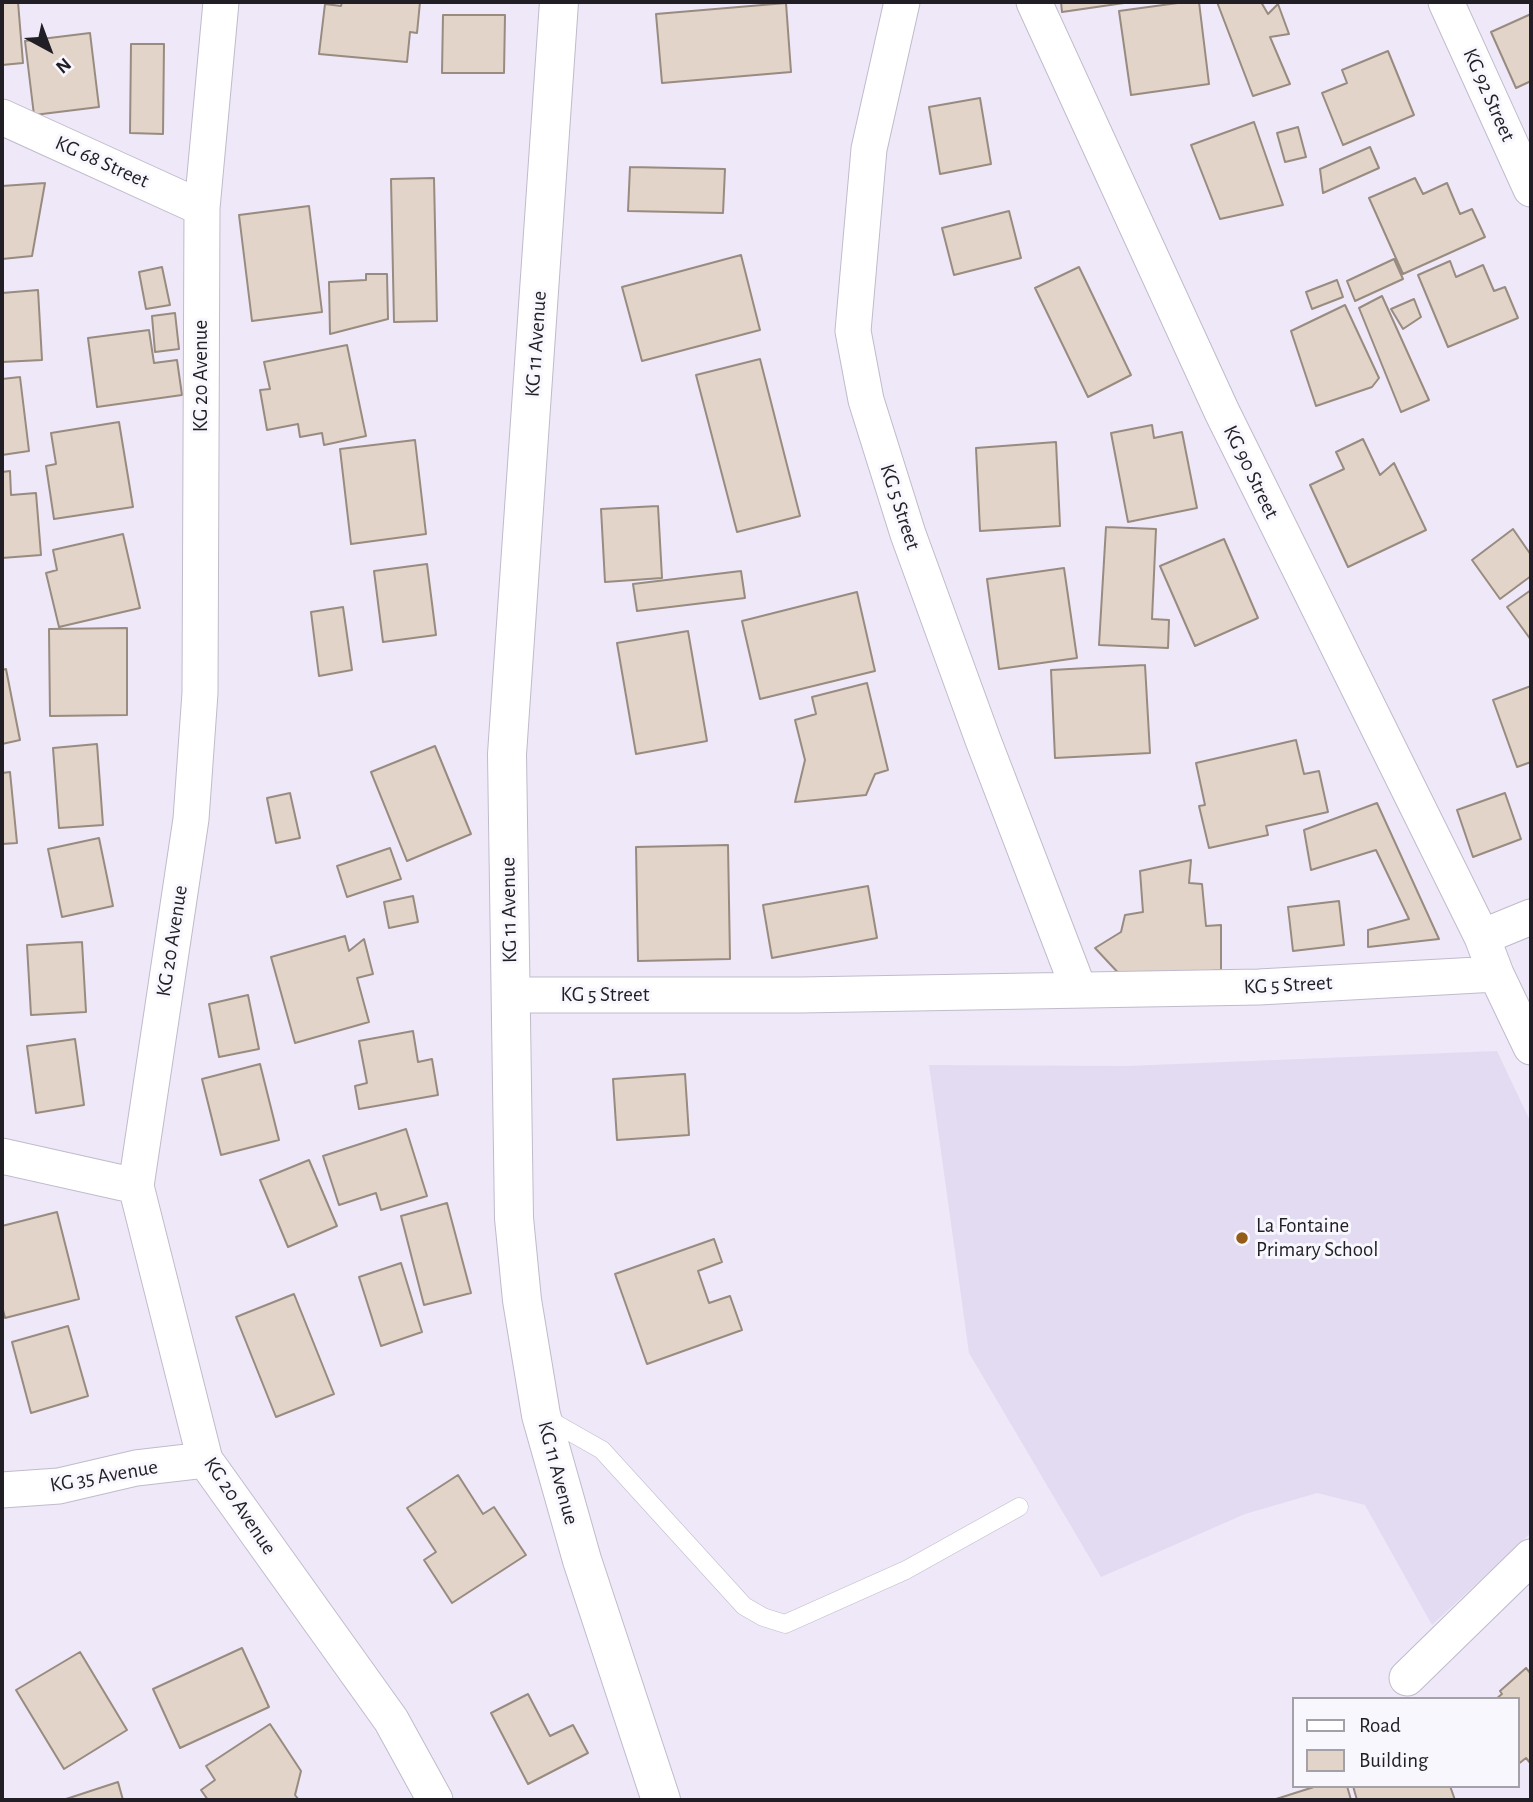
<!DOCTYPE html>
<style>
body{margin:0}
#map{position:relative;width:1533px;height:1802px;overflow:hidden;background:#eee8f8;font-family:"Alegreya Sans",sans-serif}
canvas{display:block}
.frame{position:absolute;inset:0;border:4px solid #211f25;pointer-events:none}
.legend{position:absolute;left:1292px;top:1697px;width:228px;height:91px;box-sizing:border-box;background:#f9f7fe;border:2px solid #a3a1a7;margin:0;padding:9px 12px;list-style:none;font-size:21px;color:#211f25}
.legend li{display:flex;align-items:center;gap:14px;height:35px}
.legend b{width:35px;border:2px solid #a3a1a7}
.north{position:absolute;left:14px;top:14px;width:70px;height:70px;-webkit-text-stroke:5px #f9f7fe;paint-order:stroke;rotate:139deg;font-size:19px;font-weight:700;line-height:28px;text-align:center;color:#211f25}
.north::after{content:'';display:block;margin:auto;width:24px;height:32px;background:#211f25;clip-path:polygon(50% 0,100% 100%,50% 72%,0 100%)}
</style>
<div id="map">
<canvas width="1533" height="1802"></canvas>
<div class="frame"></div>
<ul class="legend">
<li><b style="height:9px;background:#fff"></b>Road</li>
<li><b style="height:19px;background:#e2d4c8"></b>Building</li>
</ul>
<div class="north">N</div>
</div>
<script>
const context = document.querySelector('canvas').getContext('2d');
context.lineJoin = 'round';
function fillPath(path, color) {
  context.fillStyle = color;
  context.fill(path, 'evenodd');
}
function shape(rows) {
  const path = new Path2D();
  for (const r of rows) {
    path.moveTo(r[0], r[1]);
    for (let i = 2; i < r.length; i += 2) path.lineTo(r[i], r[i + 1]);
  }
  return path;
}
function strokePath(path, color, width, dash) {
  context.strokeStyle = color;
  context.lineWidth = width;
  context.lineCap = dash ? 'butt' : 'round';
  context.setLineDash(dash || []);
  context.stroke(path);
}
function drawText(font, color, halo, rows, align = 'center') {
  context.font = font + ' "Alegreya Sans",sans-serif';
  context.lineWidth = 6;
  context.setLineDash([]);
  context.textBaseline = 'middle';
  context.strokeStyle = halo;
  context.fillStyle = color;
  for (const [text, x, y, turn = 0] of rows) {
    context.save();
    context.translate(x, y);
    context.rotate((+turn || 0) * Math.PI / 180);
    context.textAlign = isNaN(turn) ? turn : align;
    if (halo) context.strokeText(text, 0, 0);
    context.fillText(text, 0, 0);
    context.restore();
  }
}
fillPath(shape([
 [1497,1051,1531,1123,1531,1533,1432,1625,1365,1505,1317,1493,1245,1514,1101,1577,969,1353,929,1065,1127,1066]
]), '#e3dbf2');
const building = shape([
 [2,2,18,2,23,63,2,65,2,2],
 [342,2,420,2,417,33,410,32,407,62,319,54,325,4,341,6,342,2],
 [1061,2,1131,2,1062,12,1061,2],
 [1185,2,1199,2,1209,84,1131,95,1119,11,1185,2],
 [1217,2,1261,2,1268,14,1278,4,1289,34,1270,37,1290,84,1253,96,1217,2],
 [786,3,791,72,662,83,656,14,786,3],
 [1531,14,1531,81,1516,88,1491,32,1531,14],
 [443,15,505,15,504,73,442,73,443,15],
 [90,33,99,107,34,115,25,41,90,33],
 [131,44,164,44,163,134,130,133,131,44],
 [1388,51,1414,115,1343,145,1322,93,1347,83,1342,70,1388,51],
 [980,98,991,164,940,174,929,107,980,98],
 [1254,122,1283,205,1220,219,1191,145,1254,122],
 [1298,127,1306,157,1285,162,1277,133,1298,127],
 [1370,147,1379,168,1323,193,1320,169,1370,147],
 [630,167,725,169,723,213,628,211,630,167],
 [434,178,437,321,394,322,391,179,434,178],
 [1415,178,1423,194,1447,183,1460,214,1472,209,1485,237,1403,274,1369,198,1415,178],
 [45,183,32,256,2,259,2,186,45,183],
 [309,206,322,312,252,321,239,215,309,206],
 [1009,211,1021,258,954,275,942,228,1009,211],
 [741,255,760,330,642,361,622,287,741,255],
 [1394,259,1403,279,1355,301,1347,281,1394,259],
 [1450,261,1456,277,1483,265,1494,291,1505,287,1518,318,1448,347,1418,275,1450,261],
 [162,267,170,305,146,309,139,272,162,267],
 [1079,267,1131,375,1088,397,1035,288,1079,267],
 [366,274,387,274,388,319,330,334,329,282,366,280,366,274],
 [1337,280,1343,297,1312,309,1306,292,1337,280],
 [38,290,42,360,2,362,2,293,38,290],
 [1382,296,1429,400,1401,412,1359,308,1382,296],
 [1414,299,1421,317,1403,329,1391,309,1414,299],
 [1345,305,1379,378,1372,387,1316,406,1291,331,1345,305],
 [175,313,179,349,155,352,152,316,175,313],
 [149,330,154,363,177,360,182,395,97,407,88,338,149,330],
 [347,345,366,436,324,445,322,433,300,437,298,424,267,430,260,390,270,389,264,362,347,345],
 [760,359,800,516,737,532,696,375,760,359],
 [20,377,29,451,2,455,2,379,20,377],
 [119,422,133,507,54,519,46,466,56,464,51,433,119,422],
 [1152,425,1154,438,1182,432,1197,508,1128,522,1111,433,1152,425],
 [1363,439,1380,475,1394,463,1426,530,1348,567,1310,485,1344,469,1336,452,1363,439],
 [415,440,426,534,351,544,340,449,415,440],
 [1056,442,1060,526,980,531,976,448,1056,442],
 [10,471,11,495,36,493,41,555,2,558,2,472,10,471],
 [658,506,662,578,605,582,601,509,658,506],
 [1106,527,1156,529,1152,619,1169,620,1168,648,1099,645,1106,527],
 [1513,529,1531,555,1531,576,1500,599,1472,560,1513,529],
 [123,534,140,608,59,627,46,573,57,570,53,550,123,534],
 [1224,539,1258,618,1195,646,1160,566,1224,539],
 [427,564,436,635,383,642,374,571,427,564],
 [1064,568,1077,658,999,669,987,579,1064,568],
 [741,571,745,598,637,611,633,584,741,571],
 [1531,590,1531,640,1507,607,1531,590],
 [857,592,875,671,760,699,742,621,857,592],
 [343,607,352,670,319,676,311,612,343,607],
 [127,628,127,715,50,716,49,629,127,628],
 [688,631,707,741,636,754,617,643,688,631],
 [1145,665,1150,753,1055,758,1051,670,1145,665],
 [6,669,20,740,2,744,2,670,6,669],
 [867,683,888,770,875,774,866,795,795,802,805,760,795,720,816,714,812,697,867,683],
 [1531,686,1531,762,1517,767,1493,700,1531,686],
 [1296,740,1304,774,1319,771,1328,812,1266,826,1268,835,1209,848,1199,806,1205,805,1196,763,1296,740],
 [97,744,103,825,59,828,53,748,97,744],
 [435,746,471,834,407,861,371,772,435,746],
 [10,772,17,843,2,844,2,773,10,772],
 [290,793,300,838,276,843,267,798,290,793],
 [1505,793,1521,839,1473,857,1457,810,1505,793],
 [1377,803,1439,939,1368,947,1368,930,1409,919,1376,850,1311,870,1304,830,1377,803],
 [99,838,113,906,62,917,48,849,99,838],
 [728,845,730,959,638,961,636,847,728,845],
 [390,848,401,879,347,897,337,866,390,848],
 [1191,860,1189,883,1202,884,1206,926,1221,925,1221,970,1124,979,1095,948,1121,932,1125,915,1143,912,1140,871,1191,860],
 [868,886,877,938,772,958,763,905,868,886],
 [413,896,418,922,389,928,384,902,413,896],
 [1339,901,1344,945,1293,951,1288,907,1339,901],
 [345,936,349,951,364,939,373,974,357,978,369,1022,295,1043,271,957,345,936],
 [82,942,86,1012,31,1015,27,945,82,942],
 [248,995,259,1049,219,1057,209,1004,248,995],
 [413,1031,418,1062,432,1059,438,1095,359,1109,355,1086,367,1083,359,1041,413,1031],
 [75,1039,84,1105,36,1113,27,1046,75,1039],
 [260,1064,279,1140,221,1155,202,1079,260,1064],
 [685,1074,689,1135,617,1140,613,1079,685,1074],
 [406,1129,427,1196,381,1210,376,1193,339,1205,323,1156,406,1129],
 [309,1160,337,1226,288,1247,260,1180,309,1160],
 [447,1203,471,1293,424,1305,401,1216,447,1203],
 [57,1212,79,1299,5,1318,2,1306,2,1226,57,1212],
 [714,1239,722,1262,698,1271,709,1303,730,1296,742,1330,647,1364,615,1274,714,1239],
 [401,1263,422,1332,381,1346,359,1277,401,1263],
 [294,1294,334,1394,276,1417,236,1317,294,1294],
 [68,1326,88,1396,31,1413,12,1342,68,1326],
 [458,1475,483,1514,494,1507,526,1555,452,1603,424,1560,436,1552,407,1508,458,1475],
 [242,1648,269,1707,180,1748,153,1689,242,1648],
 [80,1652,127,1730,64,1769,16,1690,80,1652],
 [1526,1668,1531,1674,1531,1764,1526,1758,1517,1765,1517,1699,1496,1699,1502,1694,1500,1691,1526,1668],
 [528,1694,550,1736,573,1725,588,1753,528,1784,491,1713,528,1694],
 [270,1724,301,1771,295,1795,299,1800,208,1800,201,1790,215,1780,206,1766,270,1724],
 [118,1782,123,1800,63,1800,118,1782],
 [1317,1786,1347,1786,1351,1800,1273,1800,1317,1786],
 [1353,1786,1450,1786,1455,1800,1357,1800,1353,1786]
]);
fillPath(building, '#e2d4c8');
strokePath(building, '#988b7f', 2);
const service = shape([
 [544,1417,602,1450,744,1606,763,1617,785,1624,906,1570,1019,1507]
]);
const minor = shape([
 [221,2,202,208,200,693,191,819,136,1186,205,1460,391,1720,435,1800],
 [902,2,869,149,853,331,866,400,908,534,983,740,1079,990],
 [1034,2,1222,412,1482,937,1496,974,1531,1047],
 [1446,2,1531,189],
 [2,117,202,208],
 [1482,937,1531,917],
 [510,995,801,995,1259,987,1496,974],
 [2,1156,136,1186],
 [2,1490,59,1486,136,1468,205,1460],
 [1407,1678,1531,1557]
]);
const secondary = shape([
 [559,2,507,754,514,1218,522,1300,541,1415,582,1560,661,1800]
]);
strokePath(service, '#c0bbcb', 19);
strokePath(minor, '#c0bbcb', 37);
strokePath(secondary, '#c0bbcb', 40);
strokePath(service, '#fff', 18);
strokePath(minor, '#fff', 35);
strokePath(secondary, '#fff', 38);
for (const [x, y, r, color] of [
 [1242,1238,7,"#955c18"]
]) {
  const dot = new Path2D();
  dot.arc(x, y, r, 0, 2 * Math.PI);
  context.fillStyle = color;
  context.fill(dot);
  strokePath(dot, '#f9f7fe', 2.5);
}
drawText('21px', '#211f25', '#f9f7fe', [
 ["KG 92 Street",1489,95,66],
 ["KG 68 Street",102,162,24],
 ["KG 11 Avenue",536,344,-86],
 ["KG 20 Avenue",201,376,-90],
 ["KG 90 Street",1251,472,64],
 ["KG 5 Street",900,507,72],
 ["KG 11 Avenue",509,910,-91],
 ["KG 20 Avenue",172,941,-81],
 ["KG 5 Street",1288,985,-3],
 ["KG 5 Street",605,995],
 ["KG 11 Avenue",558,1473,75],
 ["KG 35 Avenue",104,1476,-10],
 ["KG 20 Avenue",240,1506,56]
]);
drawText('21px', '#211f25', '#f9f7fe', [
 ["La Fontaine",1256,1226],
 ["Primary School",1256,1250]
], 'left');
</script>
